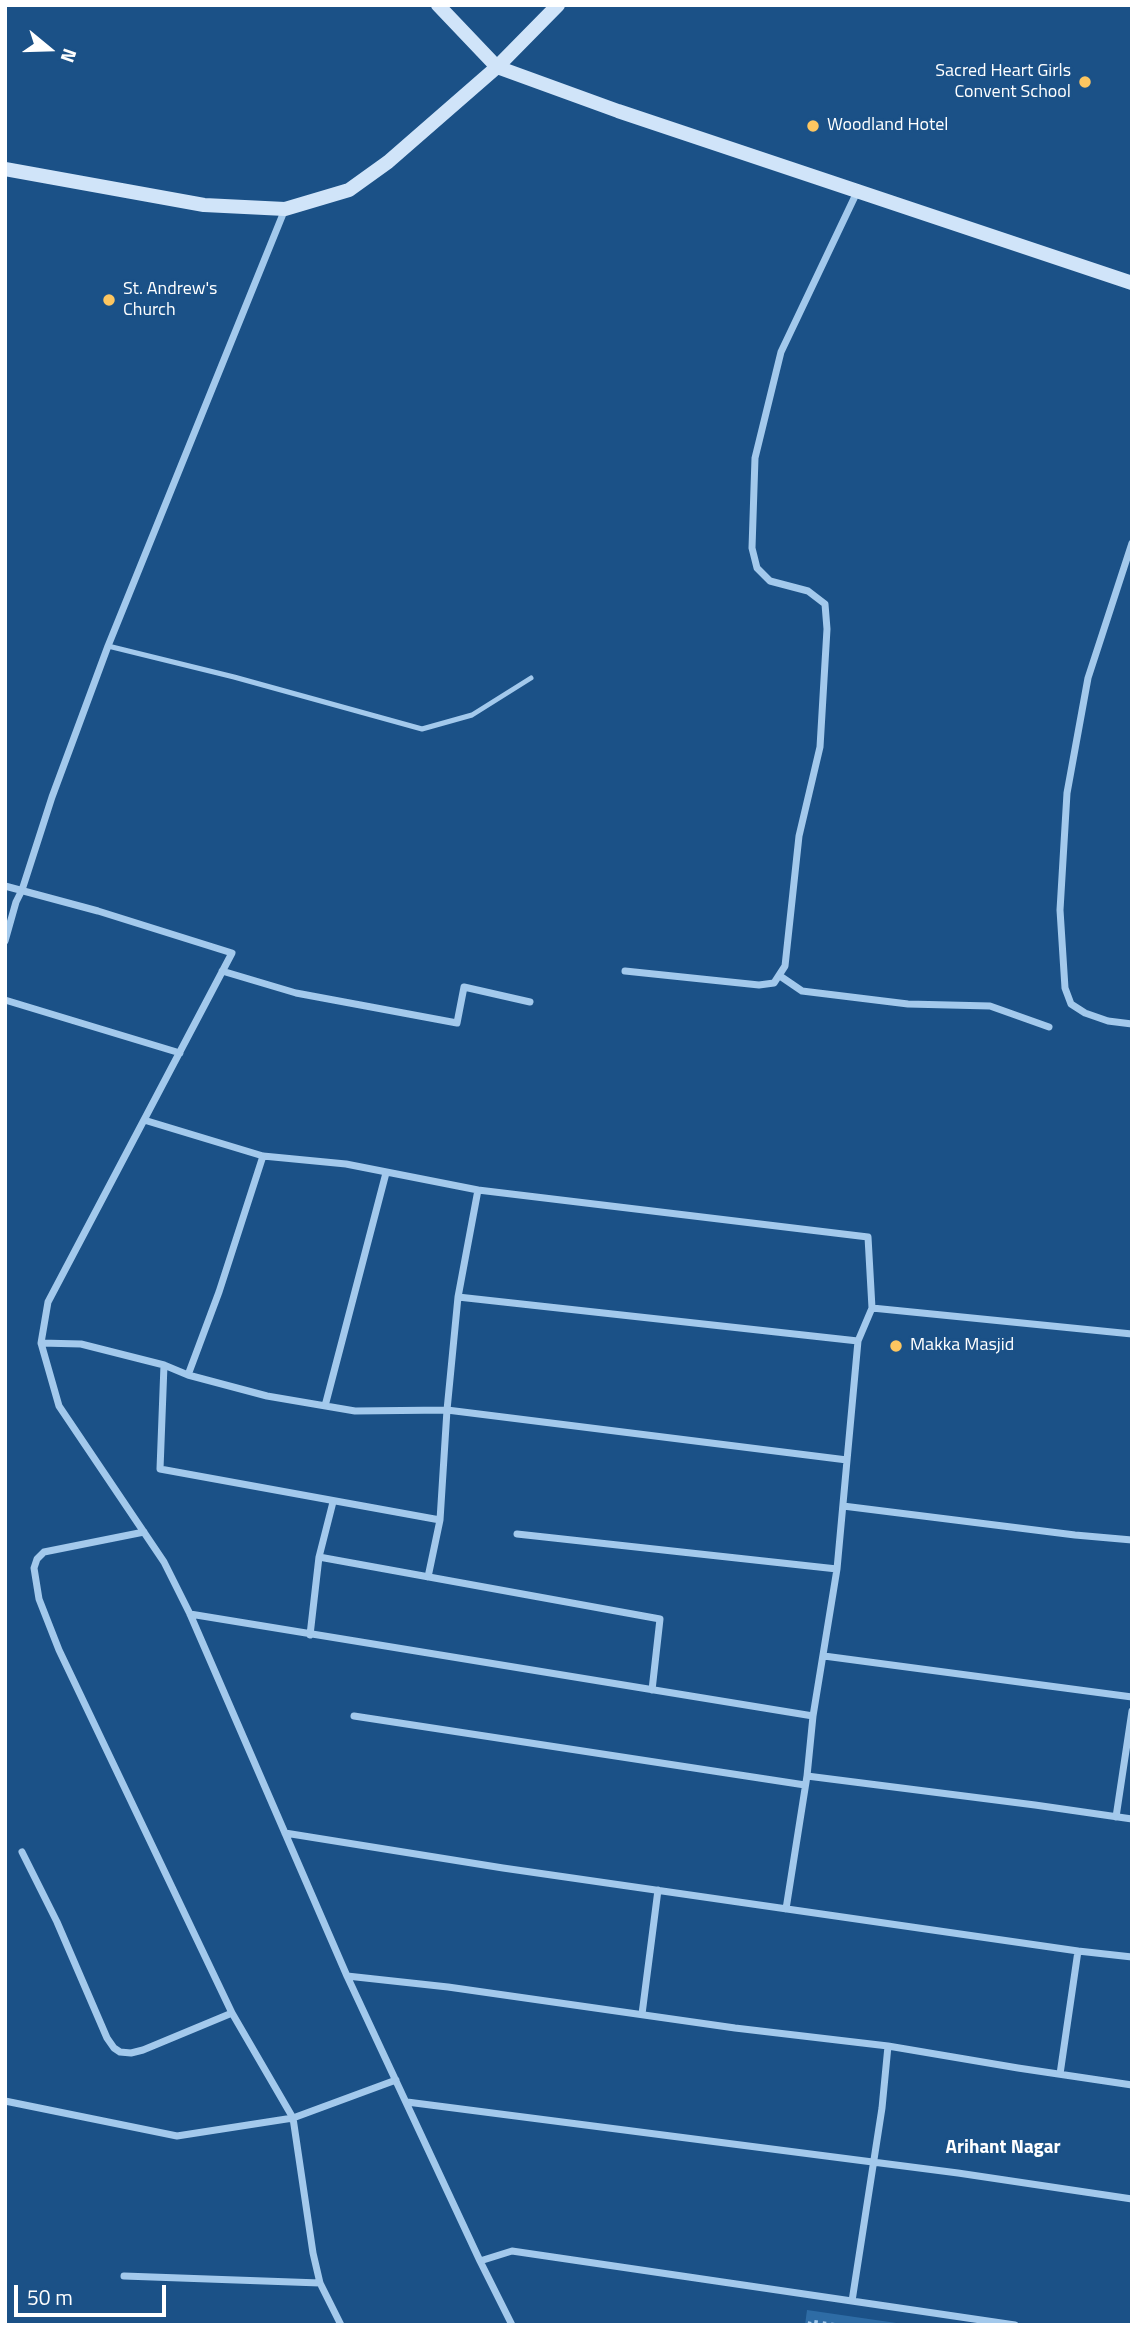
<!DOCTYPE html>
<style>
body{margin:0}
#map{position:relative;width:1137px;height:2330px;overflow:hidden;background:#1b5187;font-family:"Titillium Web",sans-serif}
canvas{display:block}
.frame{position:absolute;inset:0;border:7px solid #fff;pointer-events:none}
.north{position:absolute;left:14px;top:14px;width:70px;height:70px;-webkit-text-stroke:5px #1b5187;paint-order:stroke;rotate:109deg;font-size:19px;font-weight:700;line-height:28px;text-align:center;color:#fff}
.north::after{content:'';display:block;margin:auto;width:24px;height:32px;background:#fff;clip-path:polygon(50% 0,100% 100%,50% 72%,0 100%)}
.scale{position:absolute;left:14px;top:2285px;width:152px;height:32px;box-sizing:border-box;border:4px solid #fff;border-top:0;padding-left:9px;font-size:21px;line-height:24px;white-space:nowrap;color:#fff;-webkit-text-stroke:5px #1b5187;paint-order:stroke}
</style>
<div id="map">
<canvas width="1137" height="2330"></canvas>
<div class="frame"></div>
<div class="north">N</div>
<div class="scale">50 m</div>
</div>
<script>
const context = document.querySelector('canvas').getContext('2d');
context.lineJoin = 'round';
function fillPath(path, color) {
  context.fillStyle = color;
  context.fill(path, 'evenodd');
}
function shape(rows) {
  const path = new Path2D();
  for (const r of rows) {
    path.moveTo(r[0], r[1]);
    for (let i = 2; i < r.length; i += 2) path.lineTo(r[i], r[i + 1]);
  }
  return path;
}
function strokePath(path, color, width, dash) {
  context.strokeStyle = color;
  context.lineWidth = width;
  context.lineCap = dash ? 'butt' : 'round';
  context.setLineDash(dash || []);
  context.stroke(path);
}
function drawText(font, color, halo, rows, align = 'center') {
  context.font = font + ' "Titillium Web",sans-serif';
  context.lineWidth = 6;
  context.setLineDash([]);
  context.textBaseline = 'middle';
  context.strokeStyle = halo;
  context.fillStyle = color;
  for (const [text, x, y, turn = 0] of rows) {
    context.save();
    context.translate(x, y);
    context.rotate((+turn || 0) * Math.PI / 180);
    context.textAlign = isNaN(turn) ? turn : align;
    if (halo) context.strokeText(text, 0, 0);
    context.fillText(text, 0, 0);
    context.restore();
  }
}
fillPath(shape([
 [807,2310,910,2325,805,2325]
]), '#2e6ca5');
strokePath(shape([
 [809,2325,810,2321,837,2325]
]), '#a3c9ec', 3.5, [3.5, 5]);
strokePath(shape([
 [108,646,234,677,422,729,472,715,531,678]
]), '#a3c9ec', 5);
strokePath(shape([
 [1132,543,1088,678,1067,793,1060,910,1065,988,1071,1004,1085,1013,1108,1021,1132,1024],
 [5,886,98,911,232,953,48,1302,41,1343,59,1406,164,1562,190,1614,347,1976,480,2261,512,2325],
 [5,941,16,902,22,890,52,797,108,646,285,209],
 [222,971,296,993,457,1023,464,987,530,1002],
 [625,971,759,985,774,983,785,966,799,836,820,747,827,629,825,604,808,591,770,581,757,568,752,548,755,458,781,352,857,192],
 [780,976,802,991,908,1004,990,1006,1049,1027],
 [5,1000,180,1053],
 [144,1120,263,1156,346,1164,478,1190],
 [458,1297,858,1341],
 [872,1308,1132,1334],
 [41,1343,81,1344,164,1365,188,1375,267,1396,355,1411,447,1410,847,1460],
 [164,1365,160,1469,440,1520],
 [188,1375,219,1292,263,1156],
 [325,1406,386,1173],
 [843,1506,1075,1535,1132,1540],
 [144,1532,44,1552,37,1559,34,1568,39,1599,59,1650,232,2013,293,2118,313,2253,320,2283,341,2325],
 [517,1534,837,1569],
 [319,1557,660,1619,652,1690],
 [428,1577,440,1520,447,1410,458,1297,478,1190,868,1237,872,1308,858,1341,837,1569,813,1716,807,1776,786,1909],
 [190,1614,813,1716],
 [310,1635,319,1557,333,1502],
 [824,1656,1132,1697],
 [354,1716,805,1785],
 [807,1776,1035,1805,1132,1819],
 [1116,1817,1132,1711],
 [285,1833,503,1868,1078,1951,1060,2074],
 [22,1852,57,1922,107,2038,114,2048,120,2052,131,2053,143,2050,232,2013],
 [1078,1951,1132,1957],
 [347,1976,448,1987,735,2028,888,2046,1018,2068,1132,2085],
 [642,2014,658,1890],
 [5,2101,177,2136,293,2118,396,2080],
 [407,2102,958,2173,1132,2199],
 [480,2261,512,2251,1015,2325],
 [124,2276,320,2283],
 [852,2301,882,2108,888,2046]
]), '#a3c9ec', 7);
strokePath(shape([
 [438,5,497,67,618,111,1132,283],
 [5,169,204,205,285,209,349,190,388,162,497,67,558,5]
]), '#d0e4f9', 14);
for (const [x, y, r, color] of [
 [1085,82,7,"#fdc660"],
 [813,126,7,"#fdc660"],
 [109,300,7,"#fdc660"],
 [896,1346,7,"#fdc660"]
]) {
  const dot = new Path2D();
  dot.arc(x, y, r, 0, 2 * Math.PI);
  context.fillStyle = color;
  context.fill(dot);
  strokePath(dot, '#1b5187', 2.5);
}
drawText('18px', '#fff', '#1b5187', [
 ["Sacred Heart Girls",1071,72,"right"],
 ["Convent School",1071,93,"right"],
 ["Woodland Hotel",827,126],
 ["St. Andrew's",123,290],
 ["Church",123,311],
 ["Makka Masjid",910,1346]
], 'left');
drawText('bold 19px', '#fff', '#1b5187', [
 ["Arihant Nagar",1003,2148]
]);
</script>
